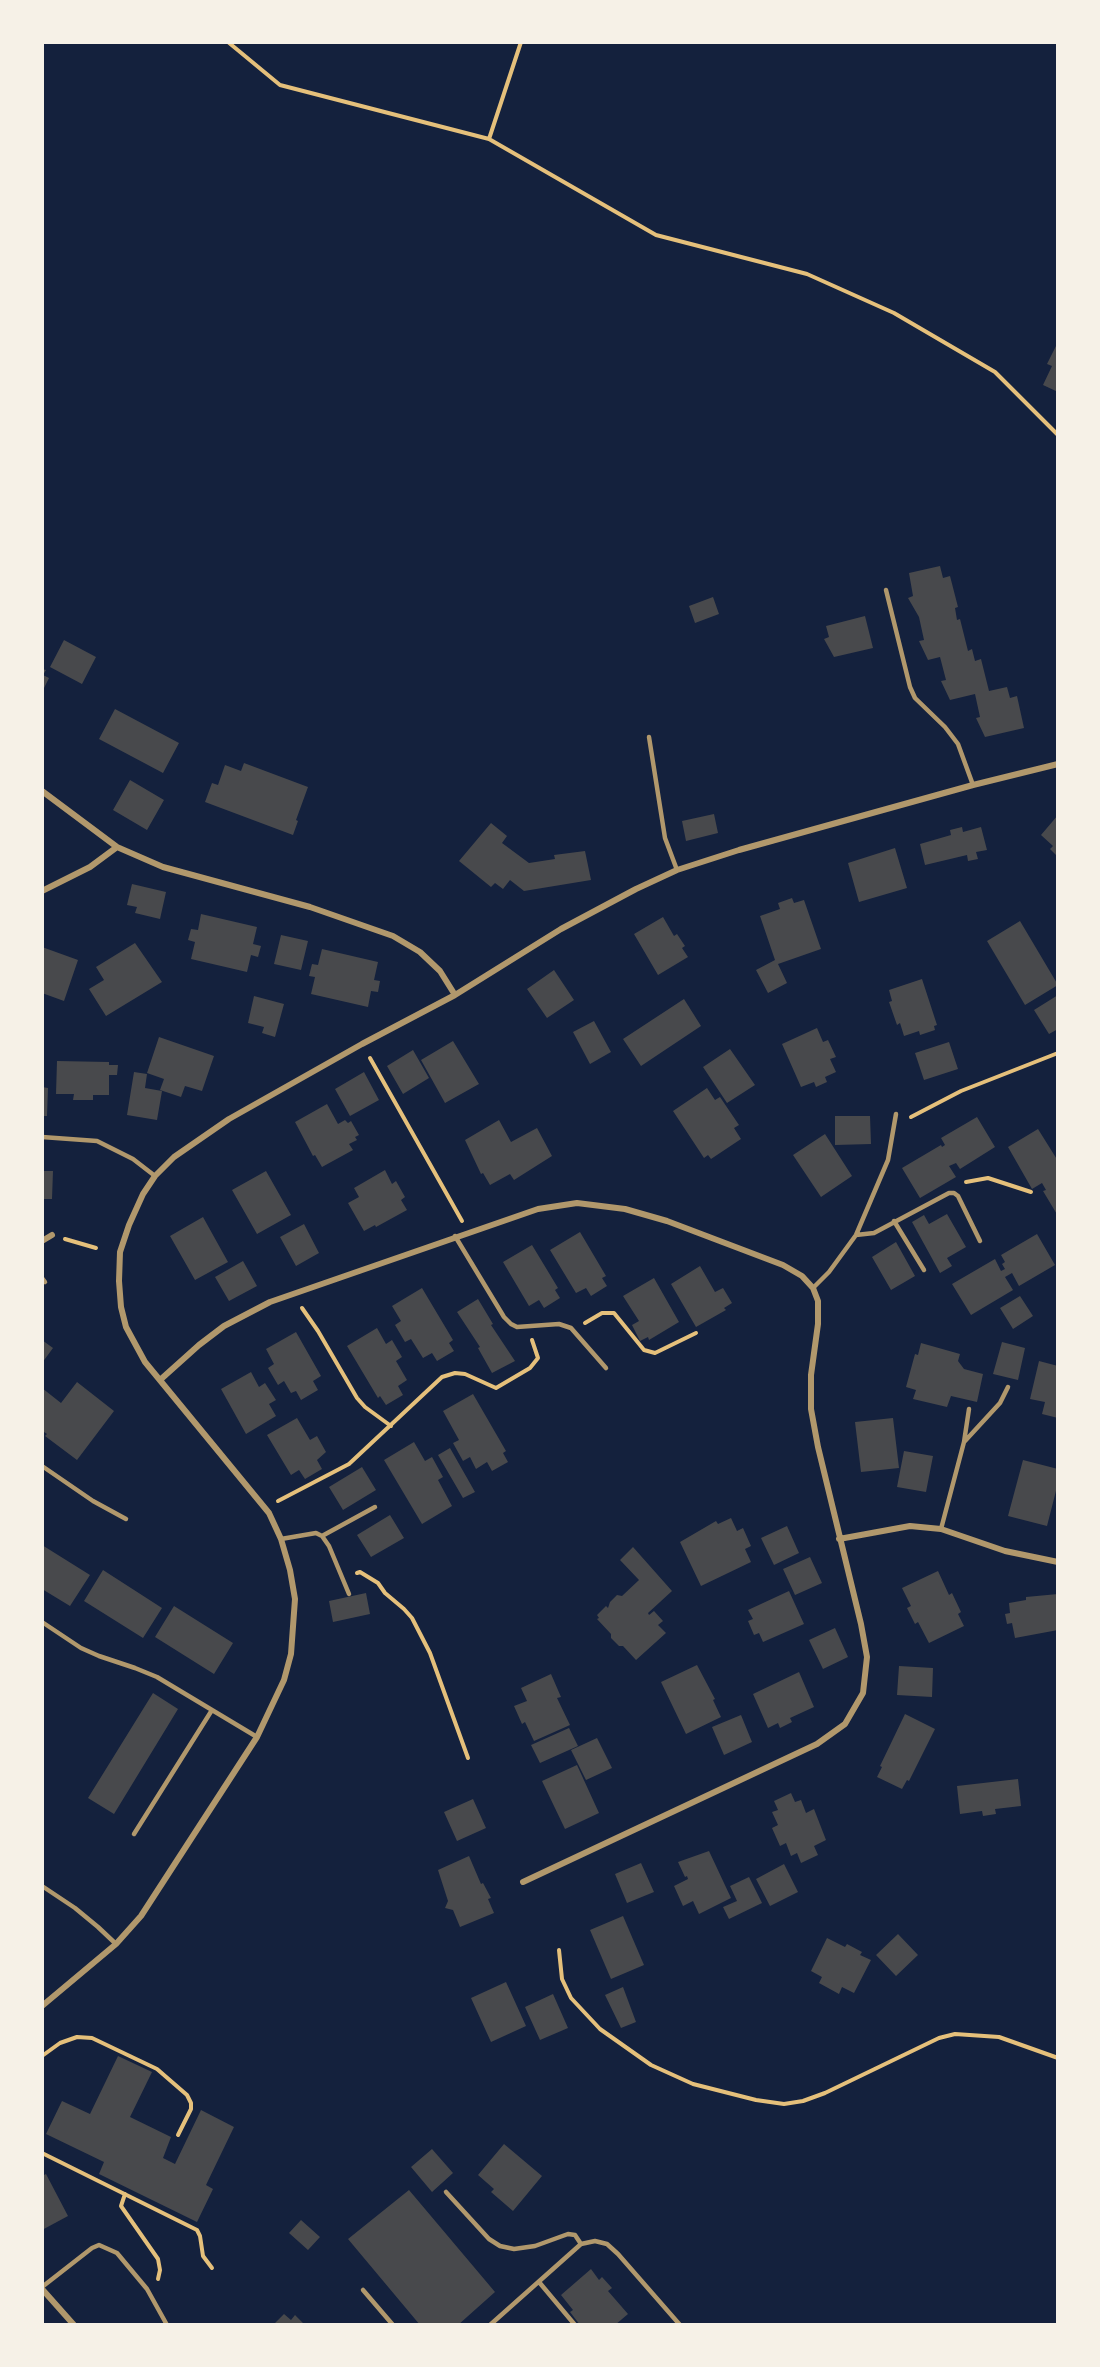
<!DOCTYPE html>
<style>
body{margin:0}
#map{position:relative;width:1100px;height:2367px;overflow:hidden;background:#14213d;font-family:Roboto,sans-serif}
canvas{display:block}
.frame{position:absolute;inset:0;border:44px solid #f6f1e7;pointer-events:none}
</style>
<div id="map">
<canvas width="1100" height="2367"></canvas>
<div class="frame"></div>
</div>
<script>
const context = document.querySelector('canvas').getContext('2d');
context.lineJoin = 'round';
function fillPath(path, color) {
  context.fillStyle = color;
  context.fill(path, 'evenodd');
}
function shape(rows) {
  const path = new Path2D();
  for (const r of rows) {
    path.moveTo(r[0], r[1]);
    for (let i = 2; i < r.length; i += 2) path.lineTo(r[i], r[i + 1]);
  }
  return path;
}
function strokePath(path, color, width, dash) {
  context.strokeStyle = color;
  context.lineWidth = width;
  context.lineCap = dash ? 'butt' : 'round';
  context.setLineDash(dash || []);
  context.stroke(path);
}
fillPath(shape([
 [1058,342,1058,392,1043,385,1052,366,1047,364],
 [940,566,943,578,950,576,958,607,955,608,957,620,960,619,968,651,972,649,975,661,981,659,989,691,1007,687,1010,698,1017,696,1024,728,985,737,976,718,980,717,975,694,950,700,941,681,946,680,940,657,928,660,919,641,924,640,919,617,908,598,913,596,909,573],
 [713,597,719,614,695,623,689,606],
 [865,616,873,648,834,657,824,639,829,637,826,626],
 [64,640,96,657,82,684,50,667],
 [42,669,46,670,43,675,49,678,42,692],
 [115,709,179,743,163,773,99,739],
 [244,763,308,787,296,820,298,821,293,835,205,802,212,783,218,785,225,765,241,771],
 [130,780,164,800,147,830,113,810],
 [714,814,718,833,686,841,682,821],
 [1058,815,1058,857,1050,849,1053,846,1041,835],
 [491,823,507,836,502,843,529,863,555,859,554,855,585,851,591,880,524,891,510,880,503,889,495,883,491,887,459,861],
 [962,827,963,832,981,827,987,850,976,852,978,859,968,861,967,855,925,865,920,844,951,835,950,830],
 [895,848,907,888,859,902,848,863],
 [132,884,166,892,160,919,135,913,137,907,127,905],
 [792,898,794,903,804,900,821,949,778,964,787,983,768,993,756,970,775,960,760,916,780,909,778,903],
 [201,914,257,927,253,944,261,946,258,957,251,955,247,972,191,959,195,942,188,940,191,929,198,930],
 [663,917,674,936,677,934,685,946,682,948,688,957,658,975,634,934],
 [1020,921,1058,985,1025,1005,987,941],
 [281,935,308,941,301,970,274,964],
 [135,943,162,982,106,1016,89,989,104,980,96,967],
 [42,947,78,960,64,1001,42,993],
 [322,949,378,962,374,980,380,981,378,992,371,991,368,1007,311,994,315,977,309,976,312,964,318,965],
 [554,970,574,1000,547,1018,527,989],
 [922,979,937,1025,934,1026,935,1030,920,1035,919,1031,904,1036,900,1023,897,1025,889,1002,892,1001,889,990],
 [1058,995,1058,1029,1049,1034,1034,1010],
 [254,996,284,1004,275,1037,262,1033,264,1027,248,1023],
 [684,999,701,1026,641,1066,623,1039],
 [594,1021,611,1052,590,1064,573,1032],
 [817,1028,823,1042,828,1040,836,1057,830,1059,836,1072,825,1077,827,1082,816,1087,814,1082,801,1087,782,1044],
 [159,1037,214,1056,202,1091,185,1086,181,1097,160,1090,164,1079,147,1073],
 [453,1041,479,1084,445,1103,421,1060],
 [949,1042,958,1069,924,1080,915,1053],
 [730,1049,755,1085,727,1103,703,1067],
 [413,1050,429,1078,403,1094,387,1066],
 [57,1061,109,1062,109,1065,118,1065,117,1075,109,1075,109,1095,93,1095,93,1100,73,1100,74,1094,56,1094],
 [134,1072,147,1074,145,1088,162,1091,157,1120,127,1115],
 [364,1072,379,1100,350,1116,335,1089],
 [42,1087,48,1088,47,1116,42,1116],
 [707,1088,715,1100,720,1097,739,1125,734,1128,741,1139,711,1159,708,1155,704,1158,673,1111],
 [327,1104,338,1124,345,1120,348,1123,351,1121,359,1135,355,1137,357,1140,349,1144,353,1150,322,1167,315,1155,313,1156,295,1122],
 [835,1116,870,1116,871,1144,835,1145],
 [977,1117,995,1147,960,1169,956,1163,949,1166,956,1177,920,1198,902,1168,941,1145,942,1147,945,1145,941,1138],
 [499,1120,511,1142,537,1128,552,1156,514,1180,510,1174,490,1185,483,1173,481,1174,465,1140],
 [1038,1129,1058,1161,1058,1216,1043,1191,1046,1190,1042,1183,1032,1189,1008,1147],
 [825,1134,852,1176,821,1197,793,1155],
 [385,1170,392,1184,396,1181,405,1197,401,1200,407,1210,376,1227,375,1225,364,1231,348,1203,359,1197,354,1188],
 [42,1171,53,1171,52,1199,42,1199],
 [266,1171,291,1215,257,1234,232,1190],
 [947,1214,966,1247,947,1258,952,1266,940,1273,912,1222,924,1215,929,1224],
 [203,1217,228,1262,195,1280,170,1236],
 [304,1224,319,1253,296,1266,280,1237],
 [580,1232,606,1276,602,1278,607,1286,591,1296,586,1288,576,1293,550,1250],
 [1037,1234,1055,1265,1019,1286,1012,1273,1005,1277,1013,1290,971,1315,952,1284,995,1259,1001,1271,1005,1269,1002,1264,1005,1262,1001,1255],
 [896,1242,915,1276,891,1290,872,1257],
 [532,1245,558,1288,555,1290,560,1298,544,1308,539,1300,529,1306,503,1262],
 [243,1261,257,1286,229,1301,215,1277],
 [700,1266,715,1292,723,1288,732,1303,724,1308,726,1310,696,1327,671,1284],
 [654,1278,679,1322,649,1340,648,1337,640,1341,632,1325,639,1321,623,1296],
 [422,1288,453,1340,449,1343,454,1351,437,1361,432,1353,423,1358,411,1339,405,1342,395,1325,401,1321,392,1306],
 [1020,1296,1033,1316,1013,1329,1000,1308],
 [478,1299,493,1324,491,1325,515,1361,492,1373,478,1348,480,1347,457,1312],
 [377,1328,386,1344,392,1340,402,1357,396,1361,407,1380,398,1386,403,1395,386,1405,380,1396,378,1398,347,1346],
 [296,1332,321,1376,313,1381,318,1390,301,1400,296,1391,291,1393,284,1381,278,1385,268,1368,274,1364,266,1349],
 [42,1340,53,1348,42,1363],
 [1002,1342,1025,1348,1018,1380,993,1374],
 [921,1343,960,1354,958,1361,964,1369,983,1374,977,1402,951,1396,947,1407,913,1399,916,1390,906,1387,915,1354,918,1355],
 [1039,1361,1058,1366,1058,1418,1042,1414,1045,1402,1030,1399],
 [251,1372,259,1387,265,1383,276,1400,269,1404,276,1416,246,1434,221,1389],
 [77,1382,114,1411,77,1460,45,1436,47,1434,44,1432,42,1435,42,1388,61,1403],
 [473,1394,506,1451,503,1453,508,1462,492,1471,487,1462,476,1469,470,1457,463,1461,453,1443,459,1440,443,1411],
 [297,1418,310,1440,317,1436,326,1452,317,1460,322,1469,305,1479,299,1470,291,1475,267,1435],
 [893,1418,899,1468,861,1472,855,1422],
 [414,1442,425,1461,432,1457,443,1477,438,1480,452,1506,422,1524,384,1460],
 [450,1448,475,1492,463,1498,438,1455],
 [904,1451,933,1456,926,1492,897,1487],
 [1023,1460,1058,1469,1058,1483,1047,1526,1008,1516],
 [362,1467,376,1490,343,1510,329,1487],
 [390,1515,404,1538,371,1557,357,1535],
 [731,1518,737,1531,743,1528,751,1546,745,1549,751,1562,701,1586,680,1542,716,1521,718,1524],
 [787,1526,799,1553,774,1565,761,1538],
 [42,1545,90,1575,70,1606,42,1589],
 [633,1547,672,1591,648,1613,649,1615,654,1611,663,1621,658,1625,666,1633,636,1660,623,1646,619,1646,611,1638,611,1634,597,1619,599,1618,597,1615,606,1606,608,1608,610,1602,617,1595,622,1596,639,1580,620,1560],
 [810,1557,822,1583,795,1595,783,1569],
 [103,1570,162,1608,143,1638,84,1601],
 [938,1571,949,1595,952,1593,961,1612,958,1614,964,1626,929,1643,918,1622,915,1624,907,1608,911,1606,902,1588],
 [789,1591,804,1624,763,1642,759,1633,754,1635,748,1621,753,1619,748,1610],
 [366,1593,370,1614,333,1622,329,1601],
 [1058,1594,1058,1630,1015,1638,1012,1623,1007,1624,1005,1614,1010,1613,1009,1603,1026,1600,1026,1597],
 [174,1606,233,1643,214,1674,155,1637],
 [835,1628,848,1657,823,1669,809,1640],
 [697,1665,715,1699,713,1700,721,1717,686,1734,661,1682],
 [899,1666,933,1668,932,1697,897,1695],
 [799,1672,814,1707,790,1718,792,1722,780,1728,778,1723,768,1728,753,1694],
 [551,1674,561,1697,557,1698,570,1725,534,1741,525,1722,522,1724,514,1706,527,1701,521,1688],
 [153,1693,178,1709,114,1814,88,1798],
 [905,1714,935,1729,909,1781,907,1780,902,1789,877,1777,882,1767,880,1766],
 [741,1715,752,1742,724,1755,712,1727],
 [569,1728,578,1746,540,1763,531,1745],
 [597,1738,612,1768,586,1780,571,1750],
 [577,1765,599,1813,565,1829,542,1781],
 [1018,1779,1021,1806,995,1809,996,1814,983,1816,982,1811,960,1814,957,1786],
 [791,1793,795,1802,801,1800,806,1813,814,1809,826,1840,814,1846,818,1855,801,1863,797,1853,791,1856,786,1843,780,1846,772,1828,778,1825,772,1812,778,1810,774,1801],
 [473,1799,486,1828,457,1841,444,1812],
 [709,1851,731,1898,699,1914,693,1901,683,1906,674,1886,688,1879,687,1876,685,1877,678,1862],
 [469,1856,481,1884,483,1883,491,1898,488,1899,494,1913,460,1927,453,1910,445,1908,448,1901,438,1870],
 [641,1863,654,1892,627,1903,615,1874],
 [784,1864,798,1892,770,1906,756,1879],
 [749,1877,762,1903,729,1919,723,1907,737,1901,730,1886],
 [623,1916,644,1965,611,1979,590,1930],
 [898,1934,918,1955,896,1976,876,1955],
 [827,1938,845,1947,847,1944,862,1952,860,1955,871,1960,854,1993,842,1987,839,1994,819,1983,822,1977,811,1971],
 [506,1982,526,2026,491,2042,471,1998],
 [623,1987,636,2022,621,2028,605,1995],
 [553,1994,568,2028,540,2040,525,2007],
 [118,2056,152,2072,130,2117,171,2137,163,2158,175,2164,201,2110,234,2127,206,2185,213,2189,197,2222,99,2174,104,2162,46,2134,62,2101,90,2114],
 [504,2144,542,2176,513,2211,491,2192,494,2189,478,2175],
 [432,2149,453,2173,432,2192,411,2167],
 [46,2174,68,2216,42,2230,42,2176],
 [409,2190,495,2292,458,2325,420,2325,348,2239],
 [301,2220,320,2237,308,2250,289,2233],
 [591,2269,599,2280,602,2277,612,2288,608,2291,628,2314,615,2325,580,2325,570,2312,573,2310,561,2295],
 [284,2314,291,2320,295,2315,305,2325,273,2325]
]), '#48494c');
strokePath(shape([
 [228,42,280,85,489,139,656,235,807,274,894,313,995,372,1058,435],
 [489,139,521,42],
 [370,1058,462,1221],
 [911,1117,961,1091,1058,1053],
 [966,1182,988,1178,1031,1192],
 [65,1239,96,1248],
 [302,1308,318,1331,357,1398,365,1407,391,1426],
 [585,1323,602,1313,614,1313,644,1350,655,1353,696,1333],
 [278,1501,349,1464,442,1377,455,1373,465,1374,496,1388,530,1368,538,1358,532,1340],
 [357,1573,360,1572,378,1583,385,1593,404,1609,412,1618,430,1653,468,1758],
 [559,1950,562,1979,571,1998,600,2029,651,2065,693,2084,756,2100,784,2104,803,2101,825,2093,939,2038,955,2034,999,2037,1058,2058],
 [42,2056,60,2043,77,2037,92,2038,157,2069,187,2095,191,2103,191,2109,178,2135],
 [42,2153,197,2230,200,2236,203,2256,212,2268],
 [125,2194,121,2206,158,2259,160,2270,158,2279]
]), '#e5c07b', 4);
strokePath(shape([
 [886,590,910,687,915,698,945,727,958,744,973,785],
 [649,737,665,838,677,870],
 [42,1137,97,1141,133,1159,155,1176],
 [894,1221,924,1270],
 [856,1235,874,1233,949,1193,954,1193,958,1196,980,1241],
 [455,1236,504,1317,511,1324,517,1327,559,1324,571,1328,606,1368],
 [42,1278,45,1282],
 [813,1288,829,1272,856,1235,888,1160,896,1114],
 [965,1441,1000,1403,1008,1387],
 [42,1466,93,1501,126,1519],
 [941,1529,964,1442,969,1409],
 [322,1536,375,1507],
 [281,1539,316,1533,322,1536,329,1546,349,1594],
 [42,1622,81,1648,99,1656,135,1668,157,1677,257,1737],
 [134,1834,212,1710],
 [42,1886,75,1908,98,1927,116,1944],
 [446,2192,489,2239,500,2246,514,2249,535,2246,568,2234,575,2235,581,2244],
 [539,2282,575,2325],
 [42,2287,92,2248,99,2245,117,2253,147,2289,167,2325],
 [363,2290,393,2325],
 [490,2325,581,2244,595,2241,607,2244,618,2254,680,2325]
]), '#b1986c', 4.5);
strokePath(shape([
 [42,791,117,847,163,867,310,907,393,936,420,952,440,971,455,995],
 [42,891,90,867,117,847],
 [42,1241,52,1235],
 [160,1380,199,1345,224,1326,270,1302,538,1209,577,1203,625,1209,667,1221,783,1265,802,1276,813,1288,818,1301,818,1324,811,1375,811,1409,818,1447,861,1624,867,1657,863,1693,845,1724,817,1744,523,1882],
 [839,1539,910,1526,941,1529,1005,1551,1058,1562],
 [42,2006,116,1944,141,1916,257,1737,284,1680,291,1654,295,1599,290,1570,281,1539,269,1513,145,1362,126,1327,121,1307,119,1281,120,1252,129,1225,143,1194,155,1176,174,1157,229,1119,362,1044,455,995,561,929,636,889,677,870,739,850,973,785,1058,764],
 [42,2289,74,2325]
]), '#b1986c', 6);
</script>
